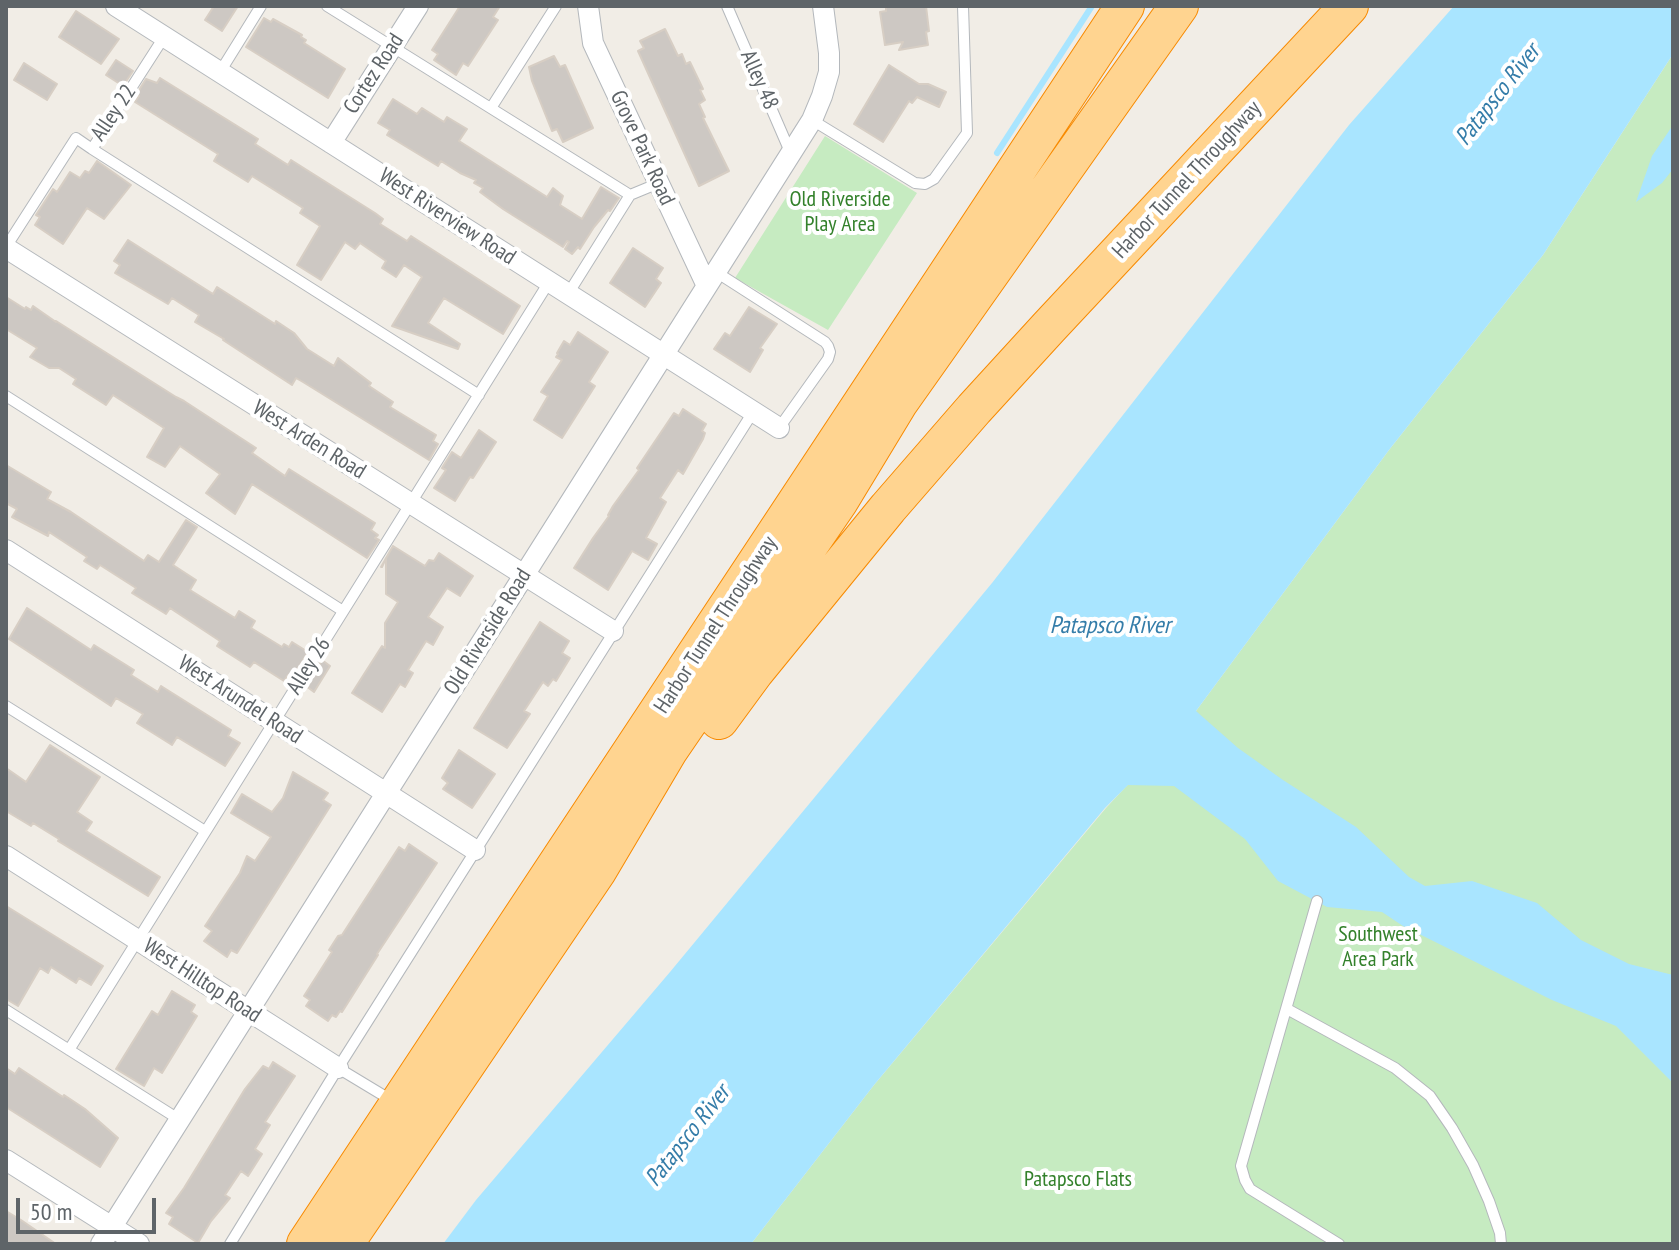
<!DOCTYPE html>
<style>
body{margin:0}
#map{position:relative;width:1679px;height:1250px;overflow:hidden;background:#f1ede6;font-family:"PT Sans Narrow",sans-serif}
canvas{display:block}
.frame{position:absolute;inset:0;border:8px solid #5e6468;pointer-events:none}
.scale{position:absolute;left:16px;top:1198px;width:140px;height:36px;box-sizing:border-box;border:4px solid #5e6468;border-top:0;padding-left:10px;font-size:24px;line-height:28px;white-space:nowrap;color:#5e6468;-webkit-text-stroke:6px #fff;paint-order:stroke}
</style>
<div id="map">
<canvas width="1679" height="1250"></canvas>
<div class="frame"></div>
<div class="scale">50 m</div>
</div>
<script>
const context = document.querySelector('canvas').getContext('2d');
context.lineJoin = 'round';
function fillPath(path, color) {
  context.fillStyle = color;
  context.fill(path, 'evenodd');
}
function shape(rows) {
  const path = new Path2D();
  for (const r of rows) {
    path.moveTo(r[0], r[1]);
    for (let i = 2; i < r.length; i += 2) path.lineTo(r[i], r[i + 1]);
  }
  return path;
}
function strokePath(path, color, width, dash) {
  context.strokeStyle = color;
  context.lineWidth = width;
  context.lineCap = dash ? 'butt' : 'round';
  context.setLineDash(dash || []);
  context.stroke(path);
}
function drawText(font, color, halo, rows, align = 'center') {
  context.font = font + ' "PT Sans Narrow",sans-serif';
  context.lineWidth = 8;
  context.setLineDash([]);
  context.textBaseline = 'middle';
  context.strokeStyle = halo;
  context.fillStyle = color;
  for (const [text, x, y, turn = 0] of rows) {
    context.save();
    context.translate(x, y);
    context.rotate((+turn || 0) * Math.PI / 180);
    context.textAlign = isNaN(turn) ? turn : align;
    if (halo) context.strokeText(text, 0, 0);
    context.fillText(text, 0, 0);
    context.restore();
  }
}
fillPath(shape([
 [1673,54,1673,1244,751,1244,874,1085,1106,808,1196,711,1389,450,1543,255],
 [825,136,917,193,828,330,735,278]
]), '#c6ebc1');
fillPath(shape([
 [1454,6,1673,6,1673,54,1543,255,1389,450,1196,711,1238,748,1283,780,1356,827,1409,877,1425,886,1472,881,1537,903,1581,940,1629,964,1673,975,1673,1083,1616,1026,1552,1000,1403,926,1382,912,1327,907,1278,881,1245,839,1174,786,1128,785,1105,808,874,1085,751,1244,443,1244,476,1200,670,972,992,583,1349,125],
 [1673,125,1673,169,1662,183,1636,202,1652,156]
]), '#a9e5ff');
strokePath(shape([
 [997,153,1092,6]
]), '#a9e5ff', 6);
const building = shape([
 [214,6,238,6,222,31,205,20,214,6],
 [460,6,500,6,493,17,498,20,468,66,463,63,456,75,434,60,438,54,432,50,460,6],
 [886,6,926,6,929,31,926,32,928,45,899,50,903,42,885,45,880,12,886,11,886,6],
 [76,11,119,39,101,64,59,37,76,11],
 [264,18,271,22,273,19,302,35,301,37,306,40,304,43,345,69,328,98,246,47,264,18],
 [665,29,678,56,682,54,686,64,690,62,703,89,700,90,705,100,699,104,705,117,703,118,729,171,699,186,638,51,644,48,640,41,665,29],
 [554,56,560,67,565,65,593,128,563,142,557,129,552,131,532,81,529,67,554,56],
 [116,60,133,71,123,86,106,75,116,60],
 [24,63,57,84,47,100,14,80,24,63],
 [889,65,919,84,928,84,946,92,939,107,917,97,912,103,909,101,883,142,854,124,889,65],
 [160,78,258,139,255,144,288,165,291,160,375,213,383,219,380,224,407,241,411,236,520,306,503,334,444,298,428,323,460,344,458,349,392,326,422,277,404,265,396,277,382,268,386,261,360,243,355,249,345,242,321,280,297,265,320,226,300,213,303,208,252,176,248,182,214,161,218,154,135,102,139,96,136,95,146,79,157,83,160,78],
 [393,99,417,114,422,108,444,122,447,117,467,129,459,141,547,197,553,188,563,196,560,205,582,219,601,187,619,198,610,211,608,210,594,227,580,249,578,247,572,254,565,249,569,242,567,241,563,247,503,209,480,192,483,188,474,183,476,180,460,173,441,161,438,166,387,135,390,130,378,123,393,99],
 [97,161,131,185,104,219,87,208,63,244,35,225,40,217,36,215,53,189,57,192,70,172,80,178,85,171,89,173,97,161],
 [128,240,213,294,217,287,275,324,276,321,294,333,307,349,334,366,338,358,371,383,369,386,393,402,390,407,436,435,433,441,438,444,429,460,303,382,296,378,292,385,249,357,223,340,224,339,195,322,199,315,172,298,168,304,115,273,120,265,114,261,128,240],
 [633,248,663,268,656,279,661,283,645,307,610,283,633,248],
 [6,297,25,309,26,307,31,310,33,306,56,322,56,321,176,397,184,401,256,448,252,453,285,476,289,469,375,523,371,530,378,535,375,538,379,540,367,558,252,484,235,514,206,493,220,474,180,446,165,467,147,457,164,428,113,395,106,405,73,384,76,379,59,368,49,368,30,357,37,348,6,329,6,297],
 [749,307,777,324,760,348,763,350,750,372,714,349,725,333,730,336,749,307],
 [578,332,608,352,589,382,595,386,562,438,534,420,548,396,541,392,562,360,556,357,558,354,557,353,564,341,570,345,578,332],
 [683,409,706,424,702,431,705,433,703,439,683,474,678,470,660,498,666,502,646,538,657,544,648,560,632,551,608,590,574,568,593,538,609,516,608,515,613,506,639,470,637,468,674,413,679,416,683,409],
 [479,430,496,442,473,478,470,477,455,501,434,488,446,470,442,468,452,452,461,458,479,430],
 [6,465,51,492,47,499,71,512,144,561,148,555,159,562,186,520,197,527,173,565,196,580,190,590,235,618,239,611,255,621,251,628,282,647,284,644,289,647,292,642,308,652,292,678,288,675,284,681,254,662,250,667,217,646,220,641,176,612,170,608,166,614,132,593,136,588,100,565,97,569,84,561,87,557,49,532,48,536,12,517,17,509,6,503,6,465],
 [393,546,425,566,429,560,434,561,439,553,473,576,460,596,447,588,428,617,443,627,433,645,426,641,408,670,413,673,405,687,400,684,382,712,352,693,382,646,385,648,385,623,398,602,386,594,386,558,382,567,381,567,393,546],
 [27,608,91,650,94,645,134,670,131,675,158,692,161,686,231,730,228,736,240,743,225,766,177,737,172,745,137,723,143,714,116,698,111,706,9,639,27,608],
 [540,622,569,641,562,653,570,658,556,681,553,679,548,686,543,682,524,711,530,714,507,748,474,728,540,622],
 [322,660,330,666,314,692,306,686,322,660],
 [50,745,100,777,77,812,92,822,86,831,160,877,148,896,58,841,59,839,33,823,31,826,6,811,6,768,26,782,50,745],
 [459,750,495,774,472,808,443,789,448,783,442,778,459,750],
 [293,772,328,793,323,800,331,805,237,953,231,950,227,957,204,941,212,931,205,926,240,873,247,856,255,861,271,837,231,813,242,794,272,812,283,798,293,772],
 [409,844,437,863,377,954,378,955,342,1012,340,1011,336,1017,332,1015,328,1021,306,1006,310,1000,304,996,332,952,329,950,338,936,342,935,399,847,405,851,409,844],
 [6,906,103,966,91,985,79,978,76,983,51,967,48,973,40,968,18,1006,6,999,6,906],
 [172,991,195,1005,191,1012,197,1016,162,1073,154,1068,144,1086,116,1069,152,1011,158,1015,172,991],
 [273,1062,295,1076,265,1122,270,1125,255,1149,262,1154,248,1176,241,1171,225,1195,230,1198,211,1221,198,1243,169,1224,173,1217,166,1213,184,1188,245,1089,263,1066,269,1069,273,1062],
 [6,1068,15,1074,19,1068,63,1097,64,1095,85,1109,118,1138,100,1167,6,1107,6,1068],
 [6,1211,21,1220,56,1244,6,1244,6,1211]
]);
fillPath(building, '#cdc8c3');
strokePath(building, '#d7cec4', 2);
const lane = shape([
 [327,6,630,195],
 [727,6,791,154],
 [220,72,261,6],
 [491,108,556,6],
 [812,120,915,183,925,184,934,179,967,133,963,6],
 [92,149,479,395],
 [6,247,76,138,92,149,164,37],
 [716,272,825,342,828,346,830,352,828,359,779,428],
 [568,294,630,195,659,183],
 [6,396,343,611],
 [6,706,205,831],
 [1317,901,1241,1166,1245,1180,1250,1189,1339,1244],
 [1287,1009,1395,1068,1430,1096,1452,1128,1473,1165,1489,1201,1500,1233,1501,1244],
 [6,1010,180,1120],
 [69,1050,549,282],
 [338,1068,391,1100],
 [230,1244,338,1068,753,412]
]);
const street = shape([
 [116,6,779,428],
 [588,6,593,43,707,286],
 [331,143,418,6],
 [6,248,613,631],
 [6,550,475,850],
 [6,856,338,1068],
 [6,1160,139,1244],
 [101,1244,812,120,822,96,829,72,829,53,823,6]
]);
const highway = shape([
 [719,720,755,671,888,508,974,409,1049,327,1349,6],
 [306,1244,1125,6],
 [344,1244,597,871,668,751,839,501,899,402,1179,6]
]);
strokePath(lane, '#b4b8bc', 12);
strokePath(street, '#b4b8bc', 22);
strokePath(highway, '#f88a00', 40);
strokePath(lane, '#fff', 10);
strokePath(street, '#fff', 20);
strokePath(highway, '#ffd490', 38);
drawText('22px', '#5e6468', '#fff', [
 ["Cortez Road",374,74,-57],
 ["Alley 48",759,80,66],
 ["Alley 22",114,113,-56],
 ["Grove Park Road",642,148,65],
 ["Harbor Tunnel Throughway",1187,180,-47],
 ["West Riverview Road",447,217,33],
 ["West Arden Road",309,440,32],
 ["Harbor Tunnel Throughway",716,625,-57],
 ["Old Riverside Road",488,632,-58],
 ["Alley 26",309,666,-58],
 ["West Arundel Road",240,700,33],
 ["West Hilltop Road",202,981,33]
]);
drawText('22px', '#33812b', '#fff', [
 ["Old Riverside",840,200],
 ["Play Area",840,225],
 ["Southwest",1378,935],
 ["Area Park",1378,960],
 ["Patapsco Flats",1078,1180]
]);
drawText('italic 24px', '#357da9', '#fff', [
 ["Patapsco River",1498,95,-52],
 ["Patapsco River",1110,626],
 ["Patapsco River",688,1136,-52]
]);
</script>
